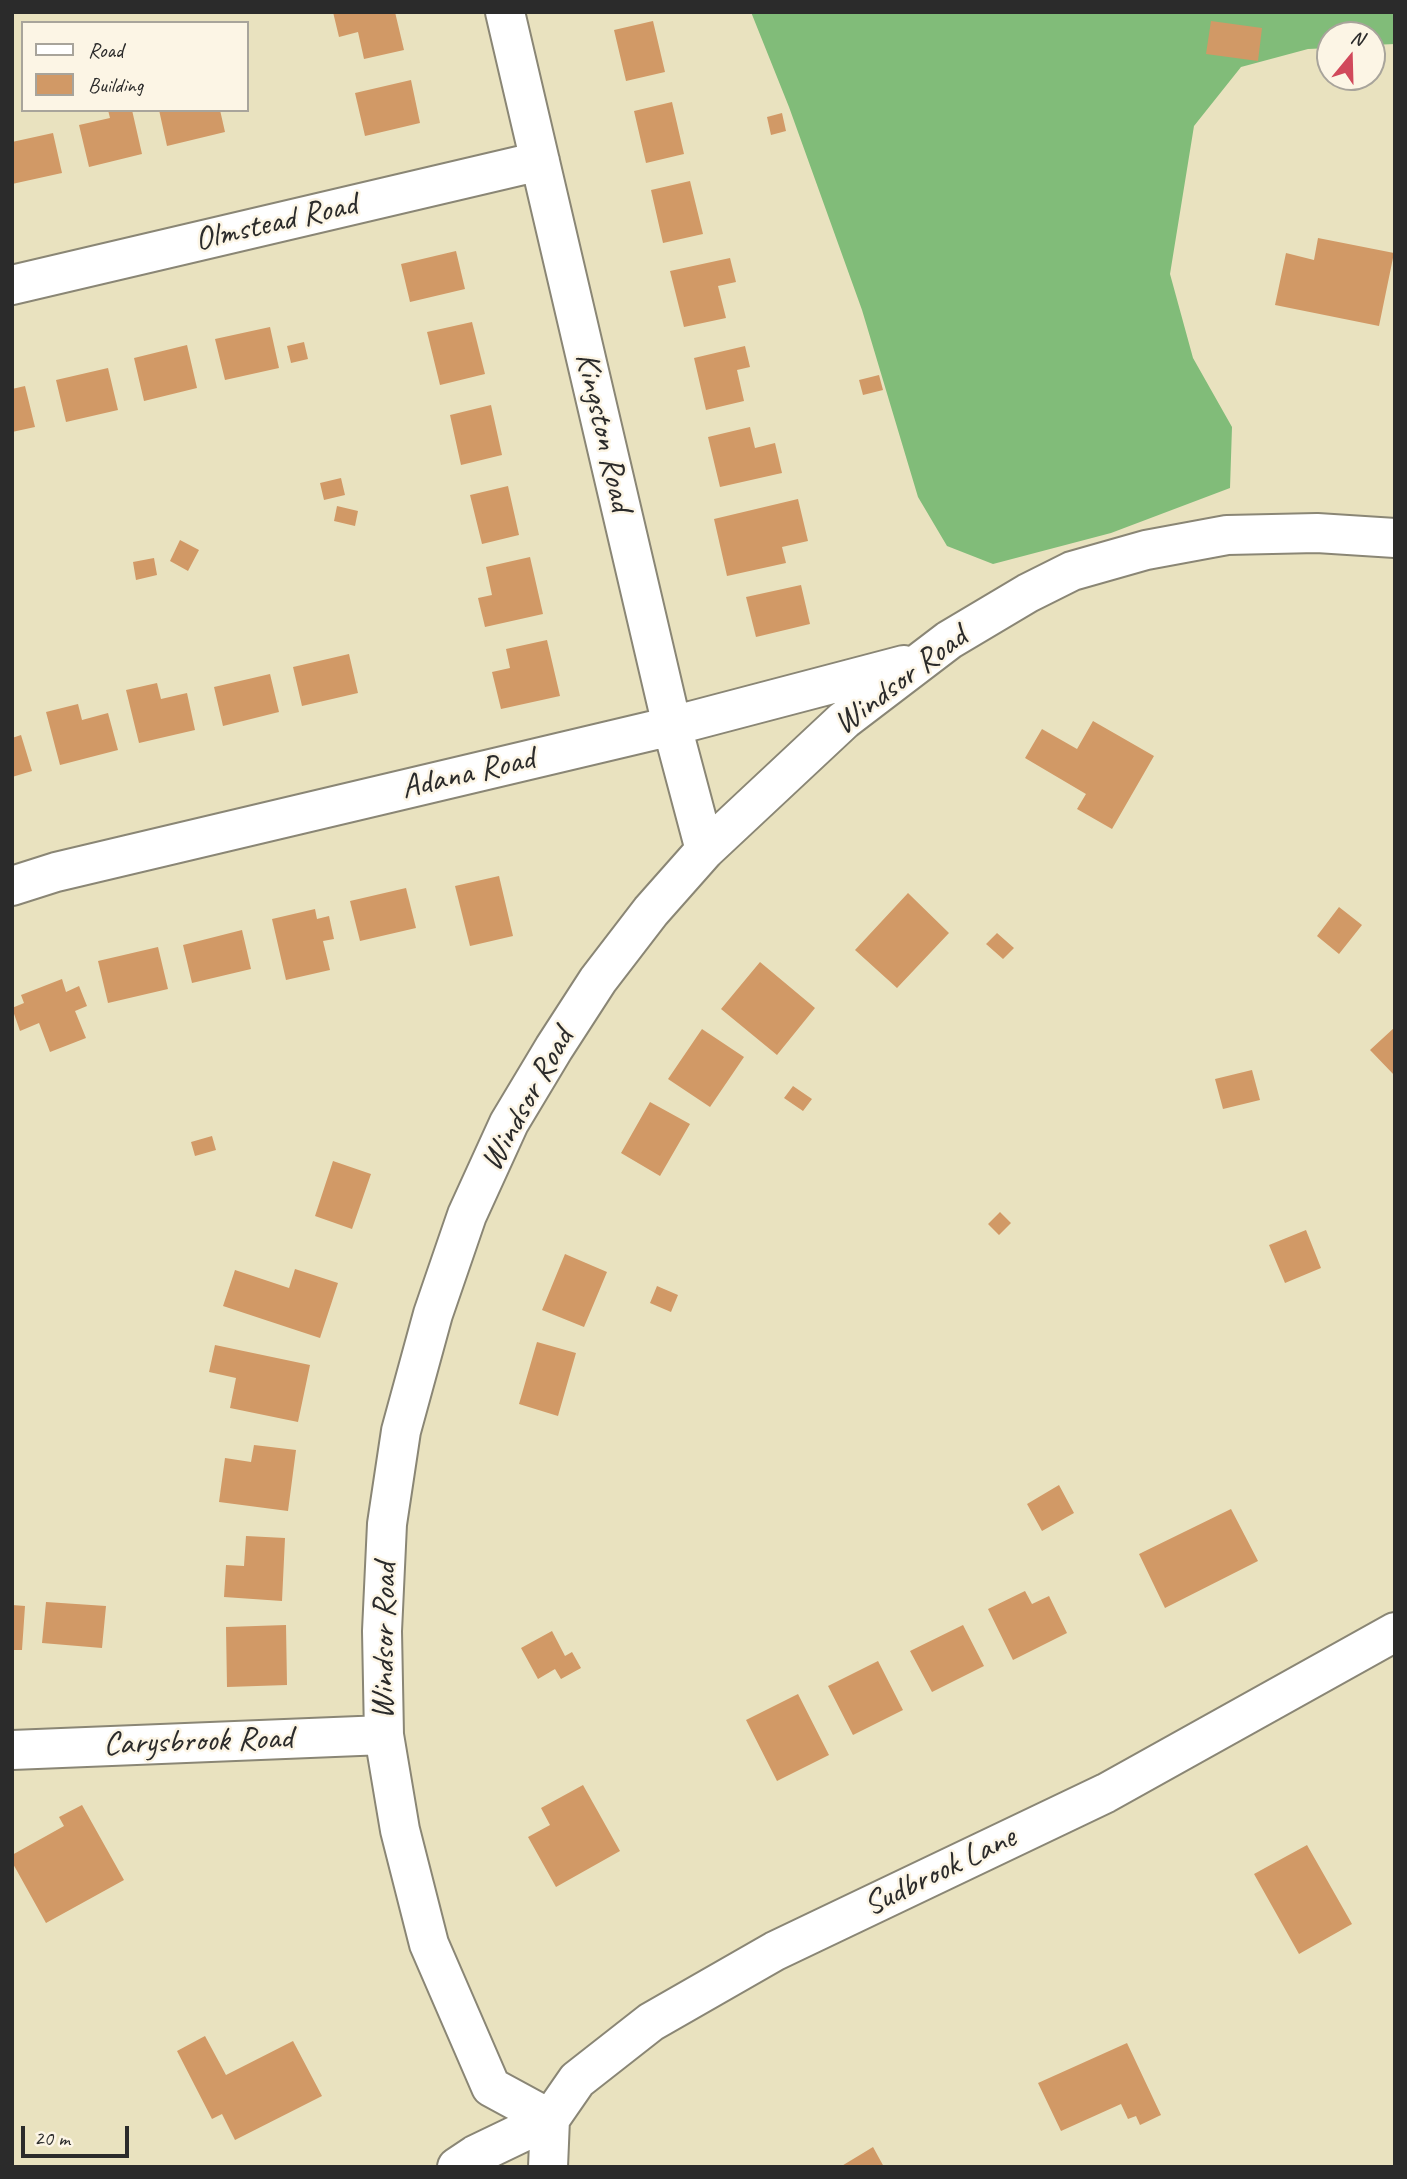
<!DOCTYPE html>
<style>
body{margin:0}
#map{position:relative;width:1407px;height:2179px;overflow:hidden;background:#e9e2bf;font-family:Caveat,sans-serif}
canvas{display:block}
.frame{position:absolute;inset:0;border:14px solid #2b2b2b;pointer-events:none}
.legend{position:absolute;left:21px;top:21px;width:228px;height:91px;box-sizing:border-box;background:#fcf5e5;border:2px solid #a8a49b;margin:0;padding:9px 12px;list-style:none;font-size:21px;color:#2b2b2b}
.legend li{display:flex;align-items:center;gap:14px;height:35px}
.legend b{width:35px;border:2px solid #a8a49b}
.north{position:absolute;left:1316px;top:21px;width:70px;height:70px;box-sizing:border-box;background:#fcf5e5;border:2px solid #a8a49b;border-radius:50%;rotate:19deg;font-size:19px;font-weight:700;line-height:28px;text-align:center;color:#2b2b2b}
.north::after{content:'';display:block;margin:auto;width:24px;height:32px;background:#d1495b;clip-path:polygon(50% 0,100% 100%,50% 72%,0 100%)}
.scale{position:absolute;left:21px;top:2126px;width:108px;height:32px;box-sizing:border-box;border:4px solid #2b2b2b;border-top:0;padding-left:9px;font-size:21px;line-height:24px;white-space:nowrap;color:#2b2b2b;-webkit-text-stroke:5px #fcf5e5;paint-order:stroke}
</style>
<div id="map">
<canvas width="1407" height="2179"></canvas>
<div class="frame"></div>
<ul class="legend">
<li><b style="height:9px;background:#fff"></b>Road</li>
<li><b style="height:19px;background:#d19966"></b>Building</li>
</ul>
<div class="north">N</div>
<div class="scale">20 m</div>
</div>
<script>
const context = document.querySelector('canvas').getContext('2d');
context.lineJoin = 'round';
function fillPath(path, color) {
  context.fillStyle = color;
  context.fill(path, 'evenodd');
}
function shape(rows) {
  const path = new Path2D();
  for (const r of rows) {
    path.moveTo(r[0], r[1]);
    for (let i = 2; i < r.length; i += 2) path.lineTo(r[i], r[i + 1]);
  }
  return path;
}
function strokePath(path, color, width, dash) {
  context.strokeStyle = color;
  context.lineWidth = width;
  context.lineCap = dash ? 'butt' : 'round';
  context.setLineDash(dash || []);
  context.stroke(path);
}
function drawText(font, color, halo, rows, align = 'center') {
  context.font = font + ' Caveat,sans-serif';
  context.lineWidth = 5;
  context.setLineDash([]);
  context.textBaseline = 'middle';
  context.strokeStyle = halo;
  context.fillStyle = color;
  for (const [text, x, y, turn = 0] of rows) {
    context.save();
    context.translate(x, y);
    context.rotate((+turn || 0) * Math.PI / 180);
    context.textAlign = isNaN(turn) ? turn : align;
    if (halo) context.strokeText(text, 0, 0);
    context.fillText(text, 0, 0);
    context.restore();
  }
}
fillPath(shape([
 [751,12,1395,12,1395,44,1372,45,1372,35,1330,35,1330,48,1308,49,1241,67,1194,126,1170,274,1193,358,1232,427,1230,488,1111,533,993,564,947,546,918,497,862,310,789,107]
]), '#81bc79');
fillPath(shape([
 [333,12,395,12,404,50,364,59,358,32,339,37],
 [653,21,665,72,626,81,614,30],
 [1211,21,1262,28,1258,61,1206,54],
 [411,80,420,123,365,136,355,93],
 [672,102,684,154,646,163,634,111],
 [108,110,132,110,142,154,89,167,79,125,110,118],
 [159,110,220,110,225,132,167,146],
 [782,113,786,131,771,135,767,117],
 [53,133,62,173,12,184,12,142],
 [690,181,703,234,663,243,651,190],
 [1318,238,1394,253,1379,326,1275,305,1286,253,1314,260],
 [456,251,465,289,410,302,401,264],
 [730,258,736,282,718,286,726,318,684,327,670,271],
 [472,322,485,374,440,385,427,332],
 [270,327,279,368,225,380,215,339],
 [304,342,308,359,291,363,287,346],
 [187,345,197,388,144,401,134,358],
 [745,346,750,367,737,370,744,401,706,410,694,358],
 [108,368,118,410,66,422,56,380],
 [879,375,883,390,863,395,859,380],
 [25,386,35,427,12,432,12,389],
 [491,405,502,455,461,465,450,415],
 [750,427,755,448,775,443,782,473,720,487,708,437],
 [341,478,345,495,324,500,320,483],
 [508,486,519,535,482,544,470,495],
 [798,499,808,541,782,547,786,563,727,576,714,519],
 [337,506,358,511,355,526,334,521],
 [180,540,199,550,188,571,170,561],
 [530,557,543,614,485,627,478,598,492,595,486,567],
 [154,558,157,575,136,580,133,562],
 [801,585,810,624,756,637,746,597],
 [547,640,560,696,501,709,492,672,510,668,506,649],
 [349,654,358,693,302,706,293,667],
 [270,674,279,712,223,726,214,687],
 [157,683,161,699,187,693,195,730,139,743,126,690],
 [78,704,82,720,108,713,118,750,60,765,46,712],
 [1093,721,1154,756,1112,829,1077,809,1086,794,1025,758,1042,729,1077,749],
 [21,735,32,771,12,777,12,738],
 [499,876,513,936,470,946,455,886],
 [406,888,416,928,360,941,350,901],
 [908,893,949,933,897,988,855,950],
 [1339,907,1362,925,1339,954,1317,936],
 [315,909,317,919,329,916,334,939,323,941,330,970,286,980,272,919],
 [242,930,251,969,192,983,183,945],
 [997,933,1014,948,1003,959,986,944],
 [158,947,168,989,108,1003,98,961],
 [760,962,815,1008,777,1055,721,1009],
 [62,979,66,992,79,986,87,1006,75,1011,86,1038,50,1052,39,1023,20,1031,12,1008,24,1003,21,995],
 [1395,1027,1395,1076,1370,1050],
 [702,1029,744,1057,710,1107,668,1079],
 [1252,1070,1260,1100,1223,1109,1215,1079],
 [793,1086,812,1099,803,1111,784,1098],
 [650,1102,690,1124,660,1176,621,1153],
 [212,1136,216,1150,195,1156,191,1142],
 [333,1161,371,1174,352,1229,315,1216],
 [1000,1212,1011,1223,999,1235,988,1224],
 [1306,1230,1321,1268,1285,1283,1269,1245],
 [565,1254,607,1272,584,1327,542,1310],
 [295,1269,338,1283,320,1338,223,1306,235,1270,289,1288],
 [657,1286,678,1295,671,1312,650,1303],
 [537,1342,576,1353,558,1416,519,1404],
 [215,1345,310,1365,298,1422,230,1408,236,1378,209,1372],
 [254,1445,296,1450,288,1511,219,1502,225,1458,251,1462],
 [1059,1485,1074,1513,1042,1531,1027,1504],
 [1231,1509,1258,1561,1165,1608,1139,1554],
 [246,1536,285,1538,282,1601,224,1597,226,1565,244,1566],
 [1025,1591,1032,1604,1049,1596,1067,1633,1013,1660,988,1609],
 [46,1602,106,1606,102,1648,42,1643],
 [12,1605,25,1606,22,1650,12,1650],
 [286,1625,287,1685,227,1687,226,1627],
 [963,1625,984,1666,932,1692,910,1651],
 [552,1631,565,1656,572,1652,581,1668,561,1679,555,1669,538,1679,521,1648],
 [878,1661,903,1710,853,1735,828,1686],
 [798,1694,829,1755,777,1781,746,1720],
 [583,1785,620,1851,556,1887,528,1837,550,1825,541,1808],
 [82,1805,124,1880,46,1923,12,1862,12,1855,64,1826,59,1817],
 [1307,1845,1352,1924,1299,1954,1254,1874],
 [205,2036,226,2075,293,2041,322,2096,235,2140,222,2114,212,2119,177,2051],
 [1127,2043,1161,2115,1140,2125,1136,2116,1128,2119,1121,2104,1061,2131,1038,2083],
 [873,2147,884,2167,840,2167]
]), '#d19966');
const minor = shape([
 [505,12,672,726,705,850],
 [12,285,540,161],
 [12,886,56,872,672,726,904,665],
 [12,1750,384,1735],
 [550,2119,491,2087,429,1944,400,1830,384,1735,382,1631,387,1524,401,1431,433,1314,467,1215,509,1123,554,1048,598,980,651,911,705,850,844,720,949,640,1028,593,1072,571,1146,550,1227,535,1317,533,1395,538],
 [457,2167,475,2155,550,2119],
 [548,2167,550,2119,577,2080,651,2022,775,1951,1106,1793,1395,1632]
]);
strokePath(minor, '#8a8675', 42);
strokePath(minor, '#fff', 38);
drawText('33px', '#2b2b2b', '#fcf5e5', [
 ["Olmstead Road",276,223,-13],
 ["Kingston Road",603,432,77],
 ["Windsor Road",901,681,-37],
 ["Adana Road",468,774,-13],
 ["Windsor Road",528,1100,-61],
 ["Windsor Road",385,1641,-89],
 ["Carysbrook Road",198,1742,-2],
 ["Sudbrook Lane",940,1872,-26]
]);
</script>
